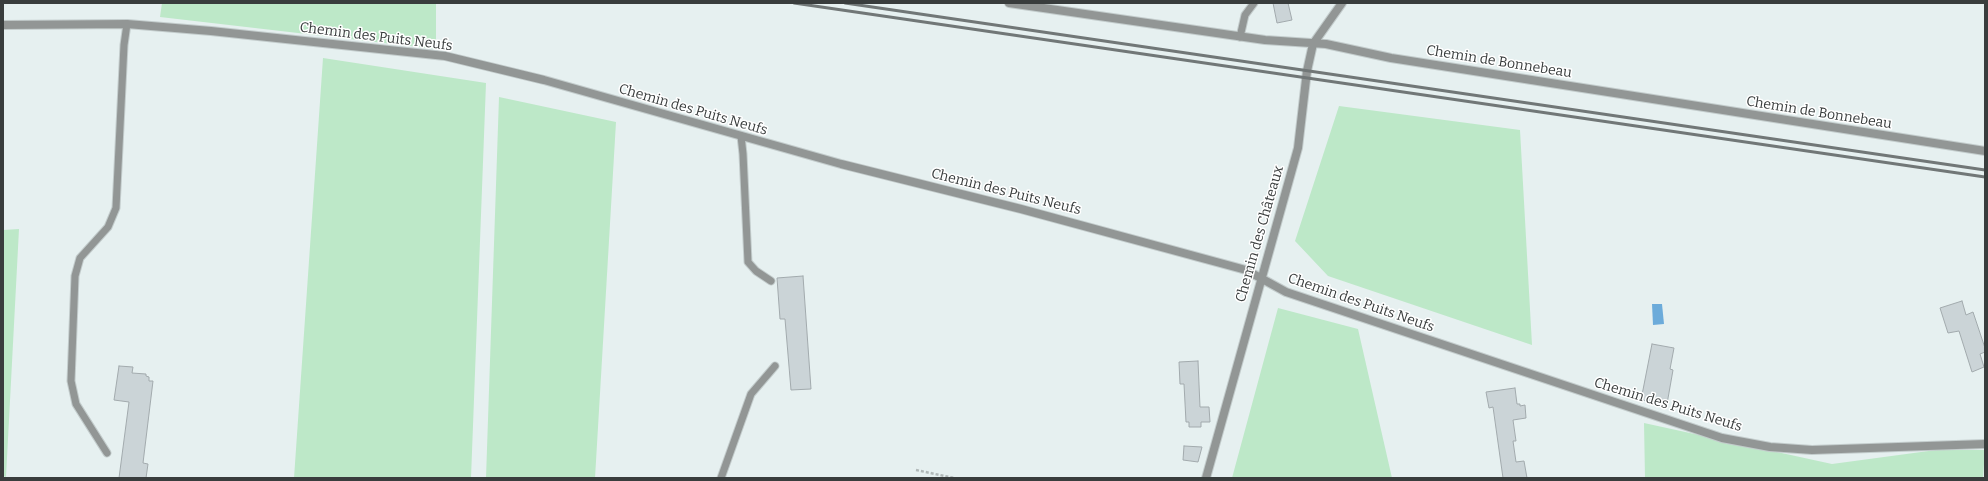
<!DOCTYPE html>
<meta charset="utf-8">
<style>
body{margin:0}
#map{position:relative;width:1988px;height:481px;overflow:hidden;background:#e6f0f0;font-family:Bitter,serif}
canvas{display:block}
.frame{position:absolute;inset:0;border:4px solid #393d3d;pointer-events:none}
</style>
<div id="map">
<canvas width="1988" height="481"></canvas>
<div class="frame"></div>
</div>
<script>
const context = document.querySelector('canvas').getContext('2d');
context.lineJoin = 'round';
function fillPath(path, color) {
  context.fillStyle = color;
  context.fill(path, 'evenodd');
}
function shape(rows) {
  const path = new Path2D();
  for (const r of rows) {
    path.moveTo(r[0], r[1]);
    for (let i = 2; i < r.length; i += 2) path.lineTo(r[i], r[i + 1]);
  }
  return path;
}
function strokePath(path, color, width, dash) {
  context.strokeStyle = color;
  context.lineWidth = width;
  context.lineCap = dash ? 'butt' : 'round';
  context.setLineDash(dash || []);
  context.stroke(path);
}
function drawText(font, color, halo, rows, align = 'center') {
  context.font = font + ' Bitter,serif';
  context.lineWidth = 3;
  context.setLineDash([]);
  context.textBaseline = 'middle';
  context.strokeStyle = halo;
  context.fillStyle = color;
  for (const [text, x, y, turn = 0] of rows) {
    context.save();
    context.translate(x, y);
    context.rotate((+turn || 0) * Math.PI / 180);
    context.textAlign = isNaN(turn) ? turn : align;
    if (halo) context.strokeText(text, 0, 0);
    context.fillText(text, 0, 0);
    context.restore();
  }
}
fillPath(shape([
 [162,3,436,3,436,49,160,17],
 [323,58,486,83,471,478,294,478],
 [499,97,616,122,595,478,486,478],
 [1339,106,1520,130,1532,345,1328,276,1295,241],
 [19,229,6,477,3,476,3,230],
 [1278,308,1358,329,1392,478,1232,478],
 [1644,423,1832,464,1936,450,1985,450,1983,478,1645,478]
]), '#bde8c8');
fillPath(shape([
 [1652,304,1662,304,1664,324,1653,325]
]), '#6cabda');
const building = shape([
 [1273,3,1288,3,1292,20,1277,23,1273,3],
 [803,276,811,389,791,390,785,319,780,319,777,278,803,276],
 [1962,301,1966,315,1973,312,1985,348,1985,352,1980,354,1984,367,1972,372,1959,331,1948,333,1940,308,1962,301],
 [1652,344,1674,348,1670,369,1673,370,1667,404,1641,400,1652,344],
 [1198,361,1200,407,1209,407,1210,422,1201,422,1201,427,1189,427,1189,422,1186,422,1184,384,1180,384,1179,362,1198,361],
 [119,366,133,367,132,373,146,374,146,376,149,377,149,381,153,381,143,463,148,464,146,478,119,478,129,402,114,400,119,366],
 [1515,388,1517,404,1520,404,1520,406,1525,405,1526,418,1513,420,1516,441,1513,441,1516,462,1524,461,1527,478,1503,478,1493,407,1489,408,1486,392,1515,388],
 [1184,446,1202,447,1198,462,1183,460,1184,446]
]);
fillPath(building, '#cbd4d7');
strokePath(building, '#a2aaad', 1);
const service = shape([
 [1240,37,1245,15,1254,3],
 [741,136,743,154,748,262,756,271,771,281],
 [107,453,76,404,71,381,75,276,80,258,108,227,116,208,124,45,127,24],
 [721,478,751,394,775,366]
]);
const minor = shape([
 [1009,3,1265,40,1326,44,1391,58,1985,151],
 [3,25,127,24,211,31,445,56,544,80,841,164,1021,209,1246,270,1286,292,1722,438,1770,447,1812,450,1985,444],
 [1206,478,1298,148,1307,71,1313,44,1342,3]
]);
strokePath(service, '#c3cccc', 9);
strokePath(minor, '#c3cccc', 10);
strokePath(shape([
 [916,470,954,478]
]), '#b0b8b8', 2.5, [3, 2]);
strokePath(service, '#929695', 7);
strokePath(minor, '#929695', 8);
strokePath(shape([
 [794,3,1985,177],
 [845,3,1985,170]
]), '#717777', 3);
drawText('14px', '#393d3d', '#fff', [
 ["Chemin des Puits Neufs",376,37,7],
 ["Chemin de Bonnebeau",1499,62,9],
 ["Chemin des Puits Neufs",693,110,16],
 ["Chemin de Bonnebeau",1819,113,9],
 ["Chemin des Puits Neufs",1006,192,14],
 ["Chemin des Châteaux",1260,234,-74],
 ["Chemin des Puits Neufs",1361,303,19],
 ["Chemin des Puits Neufs",1668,405,17]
]);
</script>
